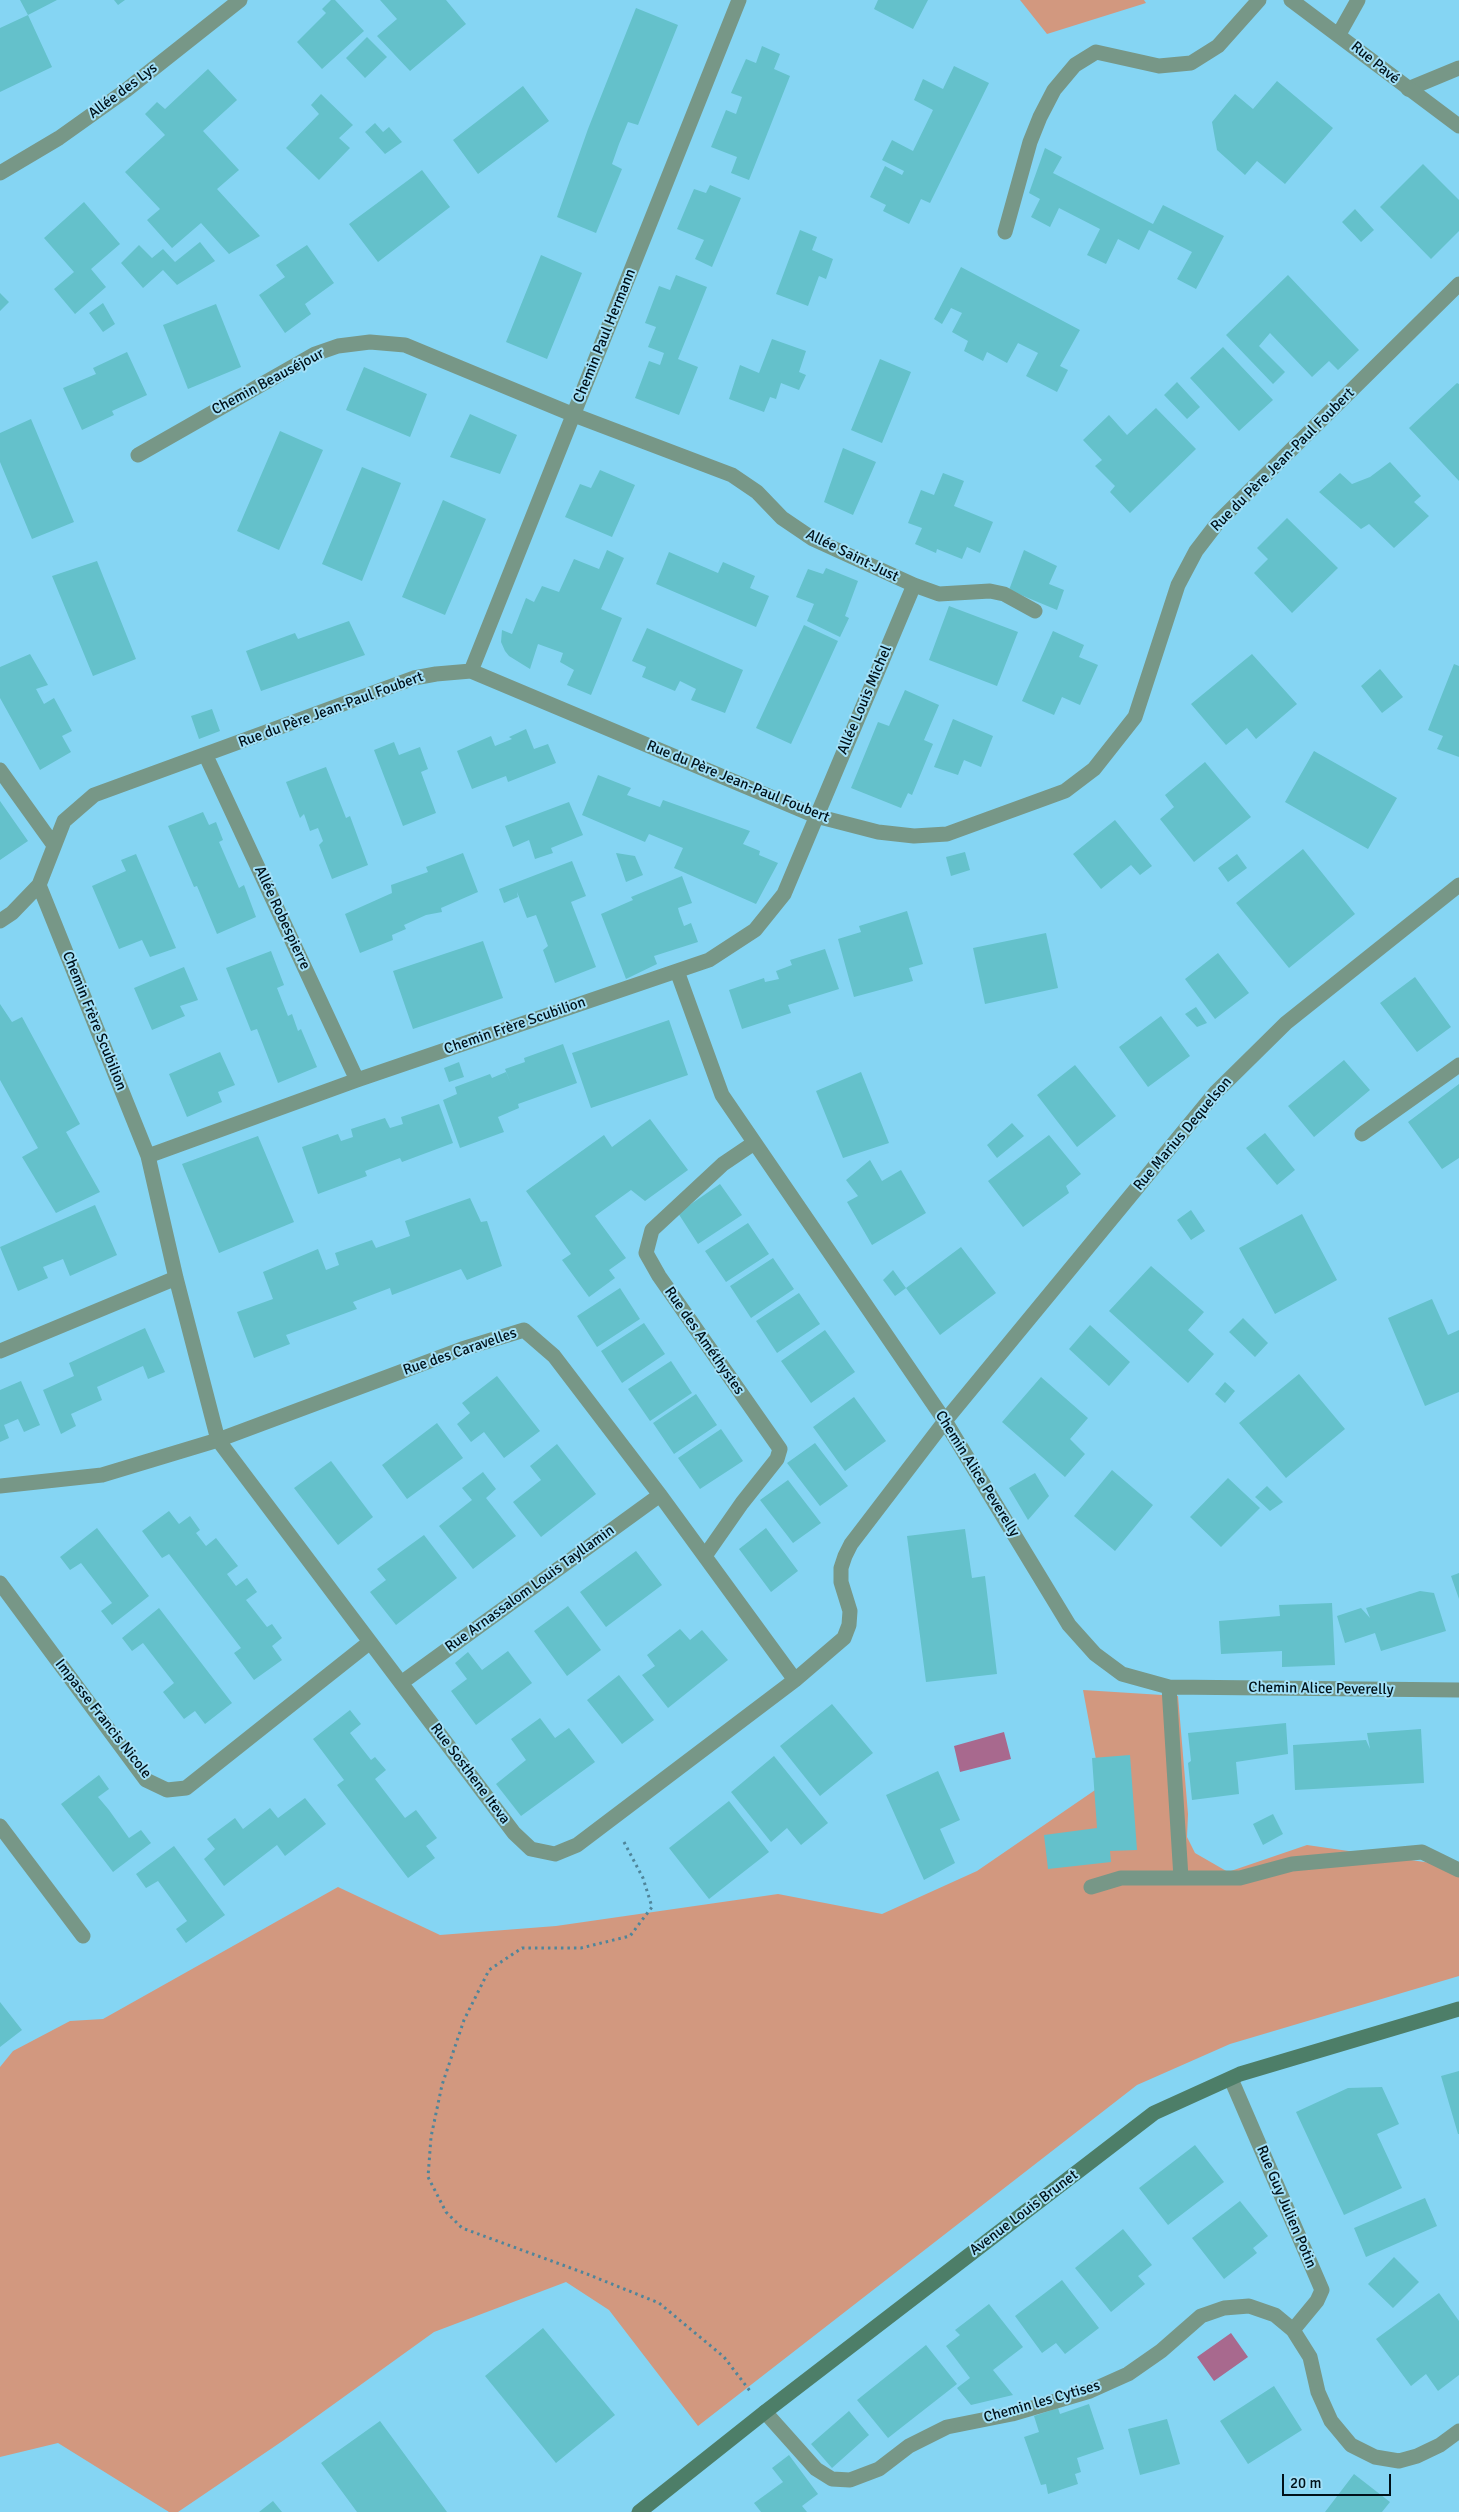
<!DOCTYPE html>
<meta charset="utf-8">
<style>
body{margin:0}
#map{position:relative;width:1459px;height:2512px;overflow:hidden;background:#85d5f3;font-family:Signika,sans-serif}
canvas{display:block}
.scale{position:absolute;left:1282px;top:2474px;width:109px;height:22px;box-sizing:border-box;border:2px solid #001119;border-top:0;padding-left:6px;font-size:15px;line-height:18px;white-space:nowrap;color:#001119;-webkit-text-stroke:4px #a2e0f8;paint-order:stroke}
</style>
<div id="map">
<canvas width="1459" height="2512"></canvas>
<div class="scale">20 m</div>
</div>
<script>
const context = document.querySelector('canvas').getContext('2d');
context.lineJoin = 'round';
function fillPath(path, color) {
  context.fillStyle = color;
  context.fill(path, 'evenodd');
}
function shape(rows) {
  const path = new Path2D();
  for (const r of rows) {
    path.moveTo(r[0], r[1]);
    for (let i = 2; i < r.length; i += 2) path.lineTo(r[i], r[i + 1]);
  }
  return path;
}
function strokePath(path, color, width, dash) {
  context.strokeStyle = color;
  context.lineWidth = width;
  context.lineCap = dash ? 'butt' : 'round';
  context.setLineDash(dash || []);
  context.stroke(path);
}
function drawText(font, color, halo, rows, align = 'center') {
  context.font = font + ' Signika,sans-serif';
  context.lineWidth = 4;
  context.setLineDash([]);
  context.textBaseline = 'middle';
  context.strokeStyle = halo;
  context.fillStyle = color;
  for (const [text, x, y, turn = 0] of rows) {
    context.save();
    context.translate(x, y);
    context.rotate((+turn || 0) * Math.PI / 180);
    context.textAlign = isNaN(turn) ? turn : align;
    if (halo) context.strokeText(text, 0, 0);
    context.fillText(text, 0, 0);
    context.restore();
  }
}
fillPath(shape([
 [1020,0,1144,0,1146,3,1047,34],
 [1083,1690,1178,1696,1188,1814,1187,1837,1195,1853,1228,1872,1307,1845,1459,1867,1459,1976,1230,2044,1137,2085,698,2426,609,2310,566,2282,434,2332,284,2440,178,2512,169,2512,58,2443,0,2457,0,2067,13,2051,70,2021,103,2019,338,1887,440,1935,556,1926,778,1894,882,1914,977,1871,1101,1786]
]), '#d2987f');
fillPath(shape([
 [1004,1732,1011,1759,960,1772,954,1746],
 [1231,2333,1248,2357,1214,2381,1197,2357]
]), '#a8698e');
fillPath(shape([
 [20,0,57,0,28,15,52,67,0,92,0,28,28,15],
 [114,0,125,0,118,5],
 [331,0,335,0,364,31,322,69,297,42,326,13,322,9],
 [380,0,446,0,466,24,410,71,377,36,397,19],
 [878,0,928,0,913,29,874,9],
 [636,8,678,25,638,125,628,122,619,144,612,164,622,169,596,233,557,217,588,129],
 [367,37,387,57,365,78,346,58],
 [762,46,780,54,774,69,790,76,749,180,731,173,737,157,711,147,726,110,736,114,742,97,731,93,746,59,756,63],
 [954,66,989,83,930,203,921,199,909,224,883,211,886,205,870,197,885,166,902,175,904,171,882,160,892,140,913,151,933,110,914,100,923,79,943,89],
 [208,69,237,100,203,131,239,170,217,189,260,236,229,254,201,223,172,248,147,220,160,209,125,172,165,135,145,114,157,102,165,109],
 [1277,81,1333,128,1285,184,1257,161,1245,175,1217,150,1212,122,1235,94,1253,109],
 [523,86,549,121,478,174,453,140],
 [321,94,353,125,339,138,350,148,319,180,286,148,319,114,311,105],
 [375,123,383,132,389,127,402,142,385,154,365,132],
 [1045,148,1062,157,1053,173,1153,224,1163,205,1224,236,1196,289,1177,279,1192,252,1149,230,1139,250,1118,239,1106,264,1087,255,1100,229,1059,208,1050,227,1031,217,1040,199,1029,193],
 [1423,164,1459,200,1459,231,1431,259,1380,207],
 [422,170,450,207,378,262,349,224],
 [710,185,741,198,712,267,695,259,704,240,677,229,694,189,706,193],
 [84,202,120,244,91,269,106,287,75,314,54,289,74,272,44,238],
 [1355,209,1374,230,1361,242,1342,222],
 [800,230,817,237,812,250,833,259,826,279,819,276,808,306,776,294],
 [200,242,215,261,177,285,163,270,143,288,121,263,139,245,152,258,163,249,175,262],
 [307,245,334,283,305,304,311,314,285,333,259,295,285,277,276,265],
 [541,255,582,273,547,359,506,342],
 [961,267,1080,330,1060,366,1068,370,1057,392,1026,376,1038,353,1018,343,1007,363,987,352,983,361,964,351,968,341,952,332,962,313,951,308,942,324,934,319],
 [676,275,707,287,678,359,698,367,679,415,635,398,649,361,660,365,664,353,648,347,656,327,645,323,659,286,670,290],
 [1288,275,1359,350,1338,370,1329,361,1312,377,1270,333,1259,346,1285,372,1273,384,1226,335],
 [0,293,9,302,0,311],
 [103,303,115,324,103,332,89,313],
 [216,304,241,367,188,389,163,325],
 [772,339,806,351,799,372,806,375,799,390,781,383,776,399,770,397,764,412,729,399,740,365,759,373],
 [1223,347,1273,400,1239,431,1190,378],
 [127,352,147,395,112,411,114,415,82,430,63,388,96,374,93,368],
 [880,359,911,372,882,443,851,430],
 [364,367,427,394,410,437,346,410],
 [1177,382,1200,407,1187,419,1164,395],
 [1457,383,1459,384,1459,481,1409,428],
 [1156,408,1196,449,1130,513,1110,492,1115,486,1095,466,1102,460,1083,440,1109,415,1127,435],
 [470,414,517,435,500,474,450,457],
 [31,419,74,522,32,539,0,462,0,433],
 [280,431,323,450,279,550,237,531],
 [843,448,876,462,853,515,824,502],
 [1390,462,1421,496,1414,502,1429,516,1394,548,1369,524,1361,529,1319,492,1340,473,1352,484,1370,477],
 [362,467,401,483,362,581,322,564],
 [600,470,635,485,612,537,565,517,580,484,591,488],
 [943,473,964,481,954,506,993,522,980,553,967,547,962,559,937,549,936,553,915,544,922,528,908,523,921,490,934,495],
 [443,500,486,519,445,615,402,597],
 [1287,518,1338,568,1292,613,1254,573,1268,559,1257,548],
 [607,550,624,558,601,609,622,618,591,695,567,685,574,670,560,662,563,653,538,644,530,669,509,656,505,651,501,642,502,630,512,634,526,598,534,602,542,586,559,592,574,559,599,569],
 [1024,550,1057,566,1049,584,1064,590,1057,610,1009,590],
 [669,552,718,573,723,562,755,576,750,588,769,596,756,627,656,584],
 [97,561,136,659,93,676,52,576],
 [826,568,858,581,845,616,849,618,840,637,807,621,814,604,796,597,808,569,823,574],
 [949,606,1018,632,997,686,929,660],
 [349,621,365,655,261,691,246,651,295,633,298,639],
 [804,625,838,641,791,744,756,728],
 [647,628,743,670,725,713,691,700,696,689,680,681,675,691,642,677,646,667,632,661],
 [1053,631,1084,645,1079,657,1098,665,1080,705,1062,697,1054,715,1022,701],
 [30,654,48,685,36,689,44,704,54,698,72,731,62,736,71,752,40,770,0,698,0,667],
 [1252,654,1297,704,1256,739,1247,728,1226,745,1191,704],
 [1454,664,1459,666,1459,757,1437,749,1443,736,1428,730],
 [1380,669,1403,697,1382,713,1361,686],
 [905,690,939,705,924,740,933,744,912,795,908,793,901,808,851,788,878,722,889,726],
 [212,709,220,731,199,739,191,716],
 [953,719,993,736,981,767,964,760,958,775,934,767],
 [526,729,534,749,548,744,556,763,508,782,506,776,472,789,457,751,491,736,495,746,512,739,509,737],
 [394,742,399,755,420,747,428,769,421,772,436,813,403,826,374,750],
 [1314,751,1397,798,1368,849,1285,802],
 [1205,762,1251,817,1194,862,1160,819,1174,807,1165,795],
 [326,767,346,818,350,816,368,865,332,879,319,845,323,841,318,828,310,831,304,814,300,818,286,782],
 [598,775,631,788,627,795,660,807,663,800,750,831,743,844,760,851,759,855,778,863,756,904,674,868,683,848,649,834,645,842,582,815],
 [0,801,28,841,0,860],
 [569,802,583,835,551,848,553,853,535,859,529,840,513,847,505,826],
 [203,812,209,825,216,822,223,840,219,842,239,888,244,885,256,917,217,934,197,886,194,887,168,826],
 [1115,820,1152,866,1140,875,1131,865,1101,889,1073,854],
 [1303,849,1355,914,1289,968,1236,903],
 [965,852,970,870,951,876,946,857],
 [463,853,478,892,441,908,442,912,426,915,404,925,406,929,392,935,393,940,360,953,345,914,392,893,391,885,428,872,426,867],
 [616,853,635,856,643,875,626,882],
 [136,854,176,948,150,957,142,940,119,949,92,886,126,871,121,860],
 [1237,854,1247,868,1228,882,1218,868],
 [572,861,586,896,571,902,596,967,555,983,543,950,548,946,536,915,527,918,517,892,518,897,504,903,499,889],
 [682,876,692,903,678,908,679,912,684,926,691,923,698,942,654,956,657,964,626,979,601,914,633,900,631,897],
 [907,911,923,964,909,968,913,981,854,997,838,939,861,932,859,926],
 [1046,933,1058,988,985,1004,973,948],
 [483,941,503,998,413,1029,393,971],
 [825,949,839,989,788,1005,791,1013,742,1029,729,990,764,978,765,982,779,979,776,971,792,965,790,960],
 [271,951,284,985,277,988,288,1016,292,1014,298,1031,301,1029,317,1067,278,1083,257,1029,251,1031,226,968],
 [1218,953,1249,993,1215,1019,1185,979],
 [184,967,198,1000,180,1006,185,1016,152,1030,134,988],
 [1415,977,1451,1027,1417,1052,1380,1003],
 [0,1004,12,1022,22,1017,80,1124,66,1132,100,1192,56,1213,22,1157,38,1148,0,1080],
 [1196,1007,1207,1023,1197,1027,1185,1014],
 [1161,1016,1190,1056,1148,1087,1119,1047],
 [669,1020,688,1075,591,1108,572,1053],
 [563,1044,577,1083,518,1104,519,1108,498,1117,504,1132,460,1148,443,1100,457,1094,455,1087,490,1074,492,1078,506,1072,511,1084,505,1069,525,1062,524,1058],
 [220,1052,235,1085,218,1092,222,1102,187,1117,169,1074],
 [1344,1060,1370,1090,1314,1137,1288,1106],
 [459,1062,464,1077,449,1082,444,1068],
 [1075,1065,1116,1116,1077,1147,1037,1095],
 [861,1072,889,1143,843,1158,816,1091],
 [1459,1084,1459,1158,1442,1169,1408,1122],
 [439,1104,453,1143,402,1162,400,1158,365,1171,367,1176,318,1194,302,1147,338,1134,341,1141,353,1137,351,1129,385,1118,390,1128,403,1124,401,1117],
 [650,1119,688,1170,645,1201,631,1190,595,1216,626,1258,609,1270,615,1278,589,1297,562,1260,571,1254,526,1191,604,1135,612,1147],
 [1012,1123,1024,1136,997,1158,987,1145],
 [1265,1133,1295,1170,1277,1185,1246,1148],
 [1049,1135,1081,1174,1066,1186,1069,1193,1023,1227,988,1181],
 [258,1136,294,1222,219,1253,182,1164],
 [870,1160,882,1181,901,1170,926,1213,872,1245,847,1202,858,1196,846,1180],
 [720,1184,742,1215,698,1244,678,1213],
 [470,1198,481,1222,487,1221,502,1266,467,1280,461,1269,392,1295,390,1288,353,1302,357,1309,286,1335,290,1344,254,1358,237,1312,273,1299,263,1272,318,1249,326,1270,339,1265,335,1253,372,1240,376,1248,410,1236,405,1221],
 [95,1205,117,1255,70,1276,63,1259,43,1267,48,1278,18,1291,0,1247],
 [1191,1210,1205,1231,1191,1240,1177,1220],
 [1302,1214,1337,1280,1275,1314,1239,1248],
 [748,1223,769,1254,726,1282,705,1251],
 [961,1247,996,1293,940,1335,906,1288],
 [773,1258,794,1289,751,1318,730,1286],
 [1151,1266,1204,1312,1188,1330,1214,1354,1188,1383,1109,1311],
 [893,1270,906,1288,895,1296,883,1280],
 [620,1288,640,1319,597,1347,577,1316],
 [799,1293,820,1324,777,1353,756,1321],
 [1432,1299,1448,1335,1459,1330,1459,1392,1425,1406,1388,1318],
 [1243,1318,1268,1343,1255,1357,1229,1332],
 [644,1323,665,1354,622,1383,601,1351],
 [1090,1325,1130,1362,1109,1386,1069,1349],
 [145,1328,165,1372,148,1379,143,1366,97,1387,102,1400,71,1414,76,1426,61,1434,43,1390,74,1376,69,1363],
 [825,1330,855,1372,811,1403,781,1361],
 [671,1361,692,1393,650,1421,628,1389],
 [1299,1374,1345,1429,1286,1478,1239,1423],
 [497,1376,540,1431,504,1458,484,1432,471,1442,457,1424,470,1413,462,1403],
 [1041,1377,1088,1418,1070,1439,1085,1454,1065,1477,1002,1422],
 [21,1381,40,1425,24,1432,18,1419,4,1425,9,1438,0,1442,0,1390],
 [1225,1382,1235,1391,1225,1403,1215,1394],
 [696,1394,717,1425,674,1454,653,1423],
 [854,1397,886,1441,845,1471,813,1427],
 [437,1423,463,1458,407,1499,382,1465],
 [721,1429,743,1461,700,1489,678,1458],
 [815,1443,848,1486,820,1506,787,1463],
 [557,1444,596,1494,541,1537,513,1502,541,1480,530,1466],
 [331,1461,373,1517,338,1545,294,1488],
 [1112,1470,1153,1505,1115,1551,1074,1516],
 [483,1472,496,1489,486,1498,516,1536,473,1569,439,1526,472,1500,462,1488],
 [1035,1473,1049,1496,1028,1520,1009,1488],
 [1228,1478,1260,1508,1221,1547,1190,1517],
 [788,1480,821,1523,793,1543,760,1500],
 [1267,1486,1283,1502,1270,1511,1255,1497],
 [169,1511,179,1524,190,1516,200,1530,196,1533,206,1546,216,1538,238,1566,227,1574,236,1586,247,1578,257,1592,246,1600,267,1627,272,1624,282,1638,272,1646,282,1660,254,1680,234,1653,241,1648,169,1554,162,1558,142,1531],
 [97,1528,149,1596,112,1625,101,1611,112,1603,81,1563,70,1570,60,1557],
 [766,1528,798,1571,771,1592,739,1549],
 [965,1529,972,1578,985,1576,997,1674,926,1682,907,1536],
 [424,1535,457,1578,396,1625,370,1592,386,1580,377,1569],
 [636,1551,662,1585,606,1627,580,1592],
 [1459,1573,1459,1599,1451,1576],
 [1420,1591,1434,1593,1446,1631,1381,1651,1375,1633,1345,1643,1337,1616,1361,1608,1370,1618,1366,1608],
 [1332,1603,1335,1665,1282,1667,1282,1651,1221,1654,1219,1621,1280,1616,1279,1605],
 [568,1606,601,1650,567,1676,534,1631],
 [159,1608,232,1703,205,1724,195,1711,184,1719,163,1692,174,1683,143,1643,132,1651,122,1638],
 [680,1629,690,1640,702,1630,728,1660,668,1708,642,1675,655,1666,647,1655],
 [508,1651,532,1683,476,1725,451,1691,467,1679,455,1663,468,1652,482,1670],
 [619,1675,654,1720,622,1744,587,1700],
 [832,1704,873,1753,820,1796,780,1746],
 [350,1710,361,1724,350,1733,371,1760,375,1757,386,1770,375,1779,405,1818,416,1810,437,1838,426,1846,435,1858,408,1878,337,1785,344,1780,313,1739],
 [540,1718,555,1738,569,1728,595,1762,521,1816,496,1784,526,1760,511,1739],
 [1286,1723,1288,1754,1236,1762,1239,1794,1192,1800,1188,1763,1191,1761,1188,1733],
 [1421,1729,1424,1783,1295,1790,1293,1745,1366,1740,1370,1749,1367,1733],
 [1130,1755,1137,1850,1110,1851,1111,1862,1048,1869,1044,1835,1097,1828,1092,1758],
 [774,1756,828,1823,801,1845,787,1828,771,1842,731,1792],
 [938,1771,960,1820,940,1829,955,1863,924,1880,886,1795],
 [99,1775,109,1789,98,1797,109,1810,129,1838,141,1830,151,1843,113,1872,61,1804],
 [305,1798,326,1824,285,1856,277,1845,224,1886,204,1859,215,1849,207,1839,235,1818,243,1829,270,1808,278,1818],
 [729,1801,769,1852,709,1899,669,1848],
 [1273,1814,1283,1834,1263,1845,1253,1824],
 [174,1846,225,1915,186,1943,176,1929,187,1921,158,1881,146,1888,136,1874],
 [0,2002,22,2030,0,2047],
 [1459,2071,1459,2134,1458,2134,1441,2076],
 [1382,2087,1399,2124,1377,2134,1402,2188,1344,2215,1296,2112,1348,2088],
 [1195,2145,1224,2182,1168,2225,1139,2188],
 [1425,2198,1437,2226,1366,2257,1354,2228],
 [1240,2201,1268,2236,1253,2248,1257,2253,1224,2279,1192,2238],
 [1123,2229,1152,2265,1138,2276,1145,2284,1111,2312,1075,2268],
 [1394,2257,1419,2282,1393,2308,1368,2284],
 [1062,2280,1099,2328,1065,2354,1056,2343,1042,2353,1015,2316],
 [1439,2293,1459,2321,1459,2375,1438,2391,1426,2374,1411,2386,1376,2339],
 [989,2304,1023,2347,993,2370,1013,2395,971,2405,957,2388,970,2378,946,2346,960,2335,955,2330],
 [543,2328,615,2415,556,2463,485,2376],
 [926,2345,957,2384,888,2438,857,2400],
 [1274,2386,1302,2430,1248,2464,1220,2421],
 [1089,2404,1104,2449,1077,2458,1081,2472,1075,2474,1078,2484,1048,2494,1046,2484,1041,2485,1024,2437,1039,2432,1034,2416,1058,2408,1060,2414],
 [849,2411,869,2435,832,2468,811,2444],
 [1167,2419,1180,2464,1140,2475,1128,2429],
 [380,2421,447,2512,357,2512,321,2463],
 [789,2455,818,2494,802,2506,807,2512,761,2512,754,2503,783,2482,772,2468],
 [1354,2474,1390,2502,1382,2512,1325,2512],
 [273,2501,282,2512,259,2512]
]), '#64c1cb');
strokePath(shape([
 [624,1842,643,1878,652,1907,630,1936,581,1948,522,1948,489,1970,464,2020,442,2085,431,2137,428,2177,446,2212,462,2228,587,2274,659,2303,724,2357,750,2391]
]), '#4f859a', 3, [2.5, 4]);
strokePath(shape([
 [1408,89,1459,68]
]), '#779787', 15);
strokePath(shape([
 [1291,0,1459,126],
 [1339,34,1358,0],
 [0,173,59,138,125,91,240,0],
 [1005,232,1030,142,1040,117,1054,90,1075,65,1096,52,1159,66,1191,63,1218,46,1259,0],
 [138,455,315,354,338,346,370,342,405,345,574,415,732,475,757,492,782,518,813,539,914,585,939,594,990,591,1004,594,1035,611],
 [471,671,739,0],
 [206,756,357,1080],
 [0,770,53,844],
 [39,885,148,1156,176,1278,218,1440,514,1833,531,1849,555,1854,577,1845,795,1680,844,1638,849,1625,850,1611,841,1582,841,1568,845,1556,851,1544,945,1421,1216,1092,1286,1023,1459,885],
 [0,921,12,913,39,885,64,821,94,795,414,678,436,674,471,671,816,816,878,832,914,836,947,834,1065,791,1094,769,1135,717,1178,585,1196,551,1219,521,1459,284],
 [677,971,722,1095,945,1421,1069,1625,1095,1654,1122,1674,1169,1687,1459,1690],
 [1362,1134,1459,1065],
 [148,1156,357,1080,709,960,755,930,784,894,914,585],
 [0,1351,176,1278],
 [0,1486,102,1475,218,1440,462,1349,524,1330,554,1356,660,1495,795,1680],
 [705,1556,742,1503,777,1459,780,1449,659,1276,646,1253,652,1230,723,1164,754,1143],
 [0,1583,146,1780,167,1790,186,1788,370,1642],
 [401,1683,660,1495],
 [1169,1687,1181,1878],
 [0,1826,83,1936],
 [1091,1887,1121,1878,1240,1878,1292,1864,1422,1852,1459,1870],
 [1231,2079,1322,2290,1317,2301,1293,2330],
 [765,2412,816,2469,832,2479,850,2480,879,2469,909,2446,947,2427,1012,2414,1090,2391,1128,2374,1161,2351,1201,2316,1224,2308,1249,2306,1275,2315,1293,2330,1310,2357,1318,2392,1331,2421,1351,2445,1375,2457,1399,2461,1417,2456,1440,2445,1459,2431]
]), '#779787', 15);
strokePath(shape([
 [639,2512,765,2412,1154,2113,1240,2074,1459,2009]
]), '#4d7e68', 15);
drawText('15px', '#001119', '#a2e0f8', [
 ["Rue Pavé",1375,63,39],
 ["Allée des Lys",123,91,-37],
 ["Chemin Paul Hermann",605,336,-68],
 ["Chemin Beauséjour",268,382,-28],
 ["Rue du Père Jean-Paul Foubert",1283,460,-45],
 ["Allée Saint-Just",852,556,26],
 ["Allée Louis Michel",865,700,-67],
 ["Rue du Père Jean-Paul Foubert",331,710,-20],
 ["Rue du Père Jean-Paul Foubert",738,782,22],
 ["Allée Robespierre",282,918,65],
 ["Chemin Frère Scubilion",94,1021,68],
 ["Chemin Frère Scubilion",515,1026,-19],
 ["Rue Marius Dequelson",1183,1134,-50],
 ["Rue des Améthystes",704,1341,55],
 ["Rue des Caravelles",460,1352,-19],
 ["Chemin Alice Peverelly",977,1474,58],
 ["Rue Arnassalom Louis Tayllamin",530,1589,-36],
 ["Chemin Alice Peverelly",1321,1689,1],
 ["Impasse Francis Nicole",103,1719,52],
 ["Rue Sosthene Iteva",470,1774,53],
 ["Rue Guy Julien Potin",1286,2207,67],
 ["Avenue Louis Brunet",1024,2213,-37],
 ["Chemin les Cytises",1042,2402,-16]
]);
</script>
